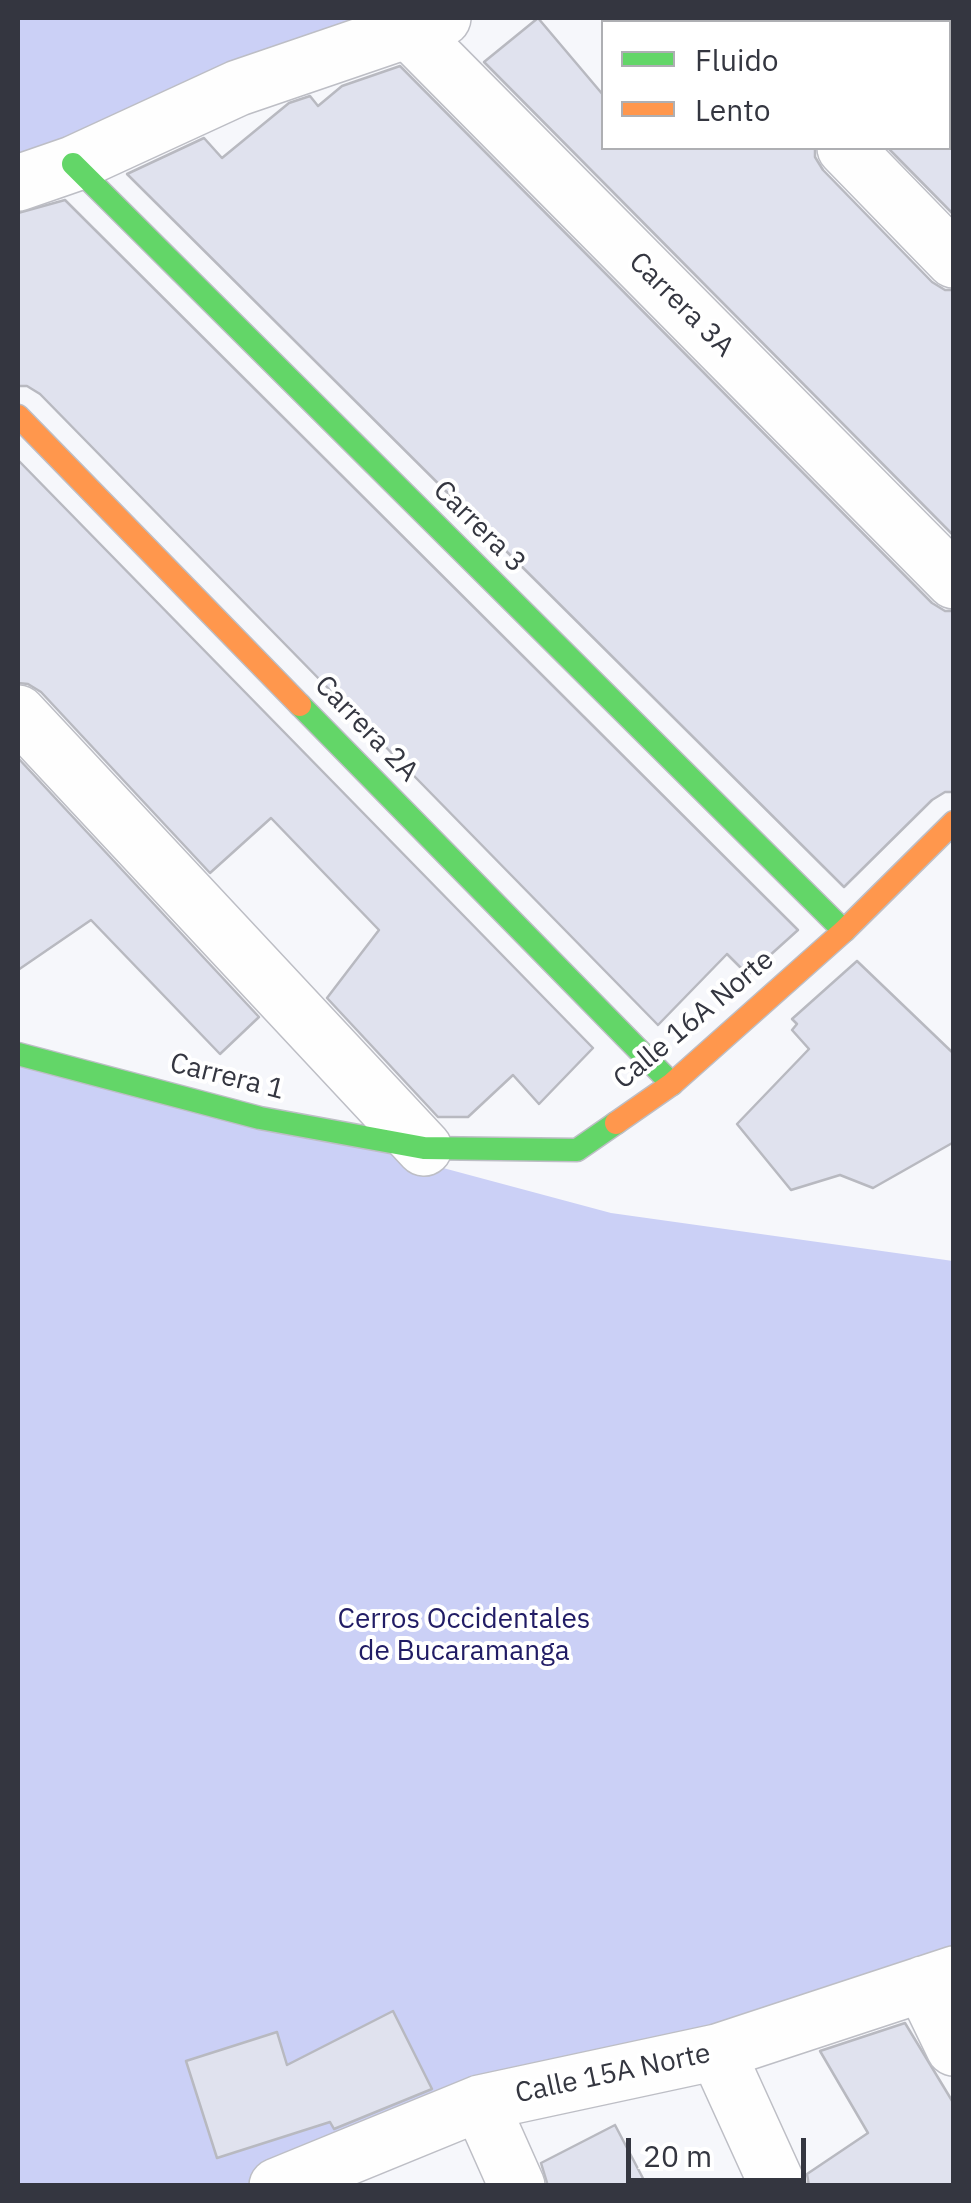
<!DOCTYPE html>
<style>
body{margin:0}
#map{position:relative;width:971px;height:2203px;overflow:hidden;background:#f6f7fb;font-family:"IBM Plex Sans",sans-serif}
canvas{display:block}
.frame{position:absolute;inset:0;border:20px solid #343640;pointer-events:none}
.legend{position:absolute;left:601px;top:20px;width:350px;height:130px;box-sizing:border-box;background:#fff;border:2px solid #aeafb3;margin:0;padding:12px 18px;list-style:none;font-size:30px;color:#343640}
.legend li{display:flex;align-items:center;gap:20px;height:50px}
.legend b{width:50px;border:2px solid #aeafb3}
.scale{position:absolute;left:626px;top:2138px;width:180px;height:45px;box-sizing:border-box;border:5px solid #343640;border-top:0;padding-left:12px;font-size:30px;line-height:35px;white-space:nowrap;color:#343640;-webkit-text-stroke:8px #fff;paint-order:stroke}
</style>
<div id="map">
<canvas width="971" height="2203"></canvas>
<div class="frame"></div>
<ul class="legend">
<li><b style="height:12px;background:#63d668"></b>Fluido</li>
<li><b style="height:12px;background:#ff974d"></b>Lento</li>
</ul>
<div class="scale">20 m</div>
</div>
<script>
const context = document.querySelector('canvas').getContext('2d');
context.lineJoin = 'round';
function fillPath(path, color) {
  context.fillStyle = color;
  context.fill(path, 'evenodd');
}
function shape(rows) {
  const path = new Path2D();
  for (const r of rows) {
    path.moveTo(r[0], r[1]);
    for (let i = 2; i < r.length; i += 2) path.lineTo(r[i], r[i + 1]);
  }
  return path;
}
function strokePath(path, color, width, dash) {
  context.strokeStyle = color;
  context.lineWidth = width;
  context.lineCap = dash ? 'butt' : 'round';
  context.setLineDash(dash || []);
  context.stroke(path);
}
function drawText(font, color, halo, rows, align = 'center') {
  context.font = font + ' "IBM Plex Sans",sans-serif';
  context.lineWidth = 8;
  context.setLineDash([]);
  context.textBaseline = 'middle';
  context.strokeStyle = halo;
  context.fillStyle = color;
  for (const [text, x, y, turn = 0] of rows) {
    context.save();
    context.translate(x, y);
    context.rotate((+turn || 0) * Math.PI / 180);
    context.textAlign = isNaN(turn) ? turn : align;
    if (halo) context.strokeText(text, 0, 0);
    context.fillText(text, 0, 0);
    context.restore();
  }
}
fillPath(shape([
 [18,18,432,18,18,172],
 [18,1054,611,1213,953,1261,953,1953,911,1970,477,2091,249,2185,18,2185]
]), '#cbd0f6');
const building = shape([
 [538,18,604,96,604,148,815,148,815,157,823,170,932,282,945,290,954,290,954,536,484,62,538,18],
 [400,66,932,603,945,611,954,611,954,792,945,792,932,800,844,887,127,174,204,138,222,158,289,103,310,96,318,106,342,86,400,66],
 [888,148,954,148,954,215,888,148],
 [65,200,798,930,748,975,727,954,658,1025,40,394,27,386,18,386,18,213,65,200],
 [18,460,593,1048,539,1104,513,1075,468,1117,438,1117,327,998,379,930,271,818,210,873,41,692,28,684,18,683,18,460],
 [18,758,259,1017,220,1054,91,920,18,970,18,758],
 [857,961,954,1054,954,1142,873,1188,840,1175,791,1190,737,1124,809,1049,792,1030,797,1024,792,1019,857,961],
 [393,2011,432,2089,334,2129,330,2122,217,2158,186,2061,277,2032,287,2065,393,2011],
 [905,2023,954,2104,954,2186,809,2186,807,2174,868,2133,820,2051,905,2023],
 [615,2125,647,2186,548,2186,541,2163,615,2125]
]);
fillPath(building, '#e0e2ee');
strokePath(building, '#b8b9c0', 2.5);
const street = shape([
 [717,18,722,22],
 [407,29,954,581],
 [845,148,954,260],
 [18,183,73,164,238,88,443,18],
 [18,713,424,1148],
 [923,1984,954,2048],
 [717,2052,778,2186],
 [480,2103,517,2186],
 [277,2186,480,2103,717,2052,954,1974]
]);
const fast = shape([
 [73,164,844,931],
 [300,705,672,1084],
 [18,1054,260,1118,424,1148,577,1150,616,1123]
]);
const slow = shape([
 [18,416,300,705],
 [616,1123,672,1084,844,931,954,822]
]);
strokePath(street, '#bdbec5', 58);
strokePath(fast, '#bdbec5', 25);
strokePath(slow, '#bdbec5', 25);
strokePath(street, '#fefefe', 55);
strokePath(fast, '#63d668', 22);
strokePath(slow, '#ff974d', 22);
drawText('28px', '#343640', '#fff', [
 ["Carrera 3A",681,305,45],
 ["Carrera 3",479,527,45],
 ["Carrera 2A",366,729,46],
 ["Calle 16A Norte",694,1020,-40],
 ["Carrera 1",227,1077,14],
 ["Calle 15A Norte",613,2074,-12]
]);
drawText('28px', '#211c65', '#fff', [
 ["Cerros Occidentales",464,1620],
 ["de Bucaramanga",464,1652]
]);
</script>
